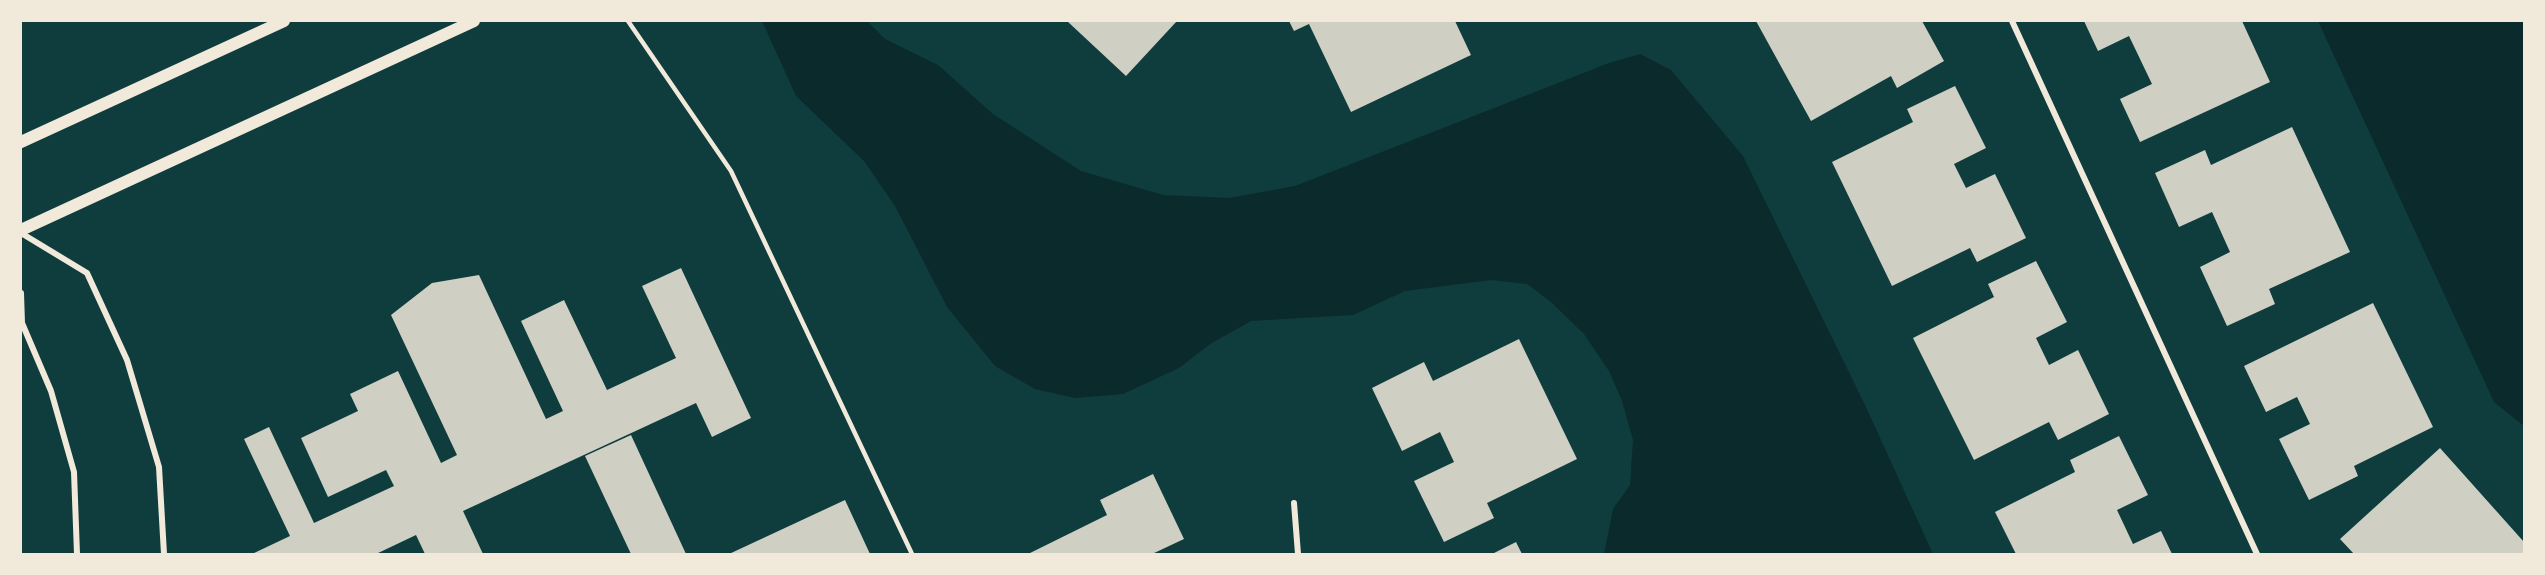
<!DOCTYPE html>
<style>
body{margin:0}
#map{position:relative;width:2545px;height:575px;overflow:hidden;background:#0f3d3e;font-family:"Exo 2",sans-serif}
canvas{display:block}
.frame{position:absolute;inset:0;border:22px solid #f1e9da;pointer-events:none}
</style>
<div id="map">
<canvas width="2545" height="575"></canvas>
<div class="frame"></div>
</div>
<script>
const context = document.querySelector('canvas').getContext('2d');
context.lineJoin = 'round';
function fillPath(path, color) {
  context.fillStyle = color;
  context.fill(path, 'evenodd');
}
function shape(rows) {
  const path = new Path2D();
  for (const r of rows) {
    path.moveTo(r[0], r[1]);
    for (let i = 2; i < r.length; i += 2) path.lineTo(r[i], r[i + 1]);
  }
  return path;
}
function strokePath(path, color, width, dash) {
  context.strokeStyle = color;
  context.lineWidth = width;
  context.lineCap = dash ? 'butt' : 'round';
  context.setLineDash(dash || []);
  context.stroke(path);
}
fillPath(shape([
 [762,21,867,21,885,39,938,65,993,114,1081,171,1163,195,1229,198,1295,186,1609,63,1640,54,1671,70,1743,156,1865,405,1933,554,1604,554,1613,509,1630,485,1633,440,1622,401,1609,371,1584,334,1551,302,1527,284,1491,280,1405,291,1353,315,1251,321,1210,344,1179,368,1123,394,1075,398,1035,389,995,366,947,307,895,206,864,161,796,96],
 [2318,21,2524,21,2524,426,2494,402]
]), '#0a2a2b');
fillPath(shape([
 [1067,21,1177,21,1126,76],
 [1289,21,1455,21,1471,55,1351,112,1309,24,1294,31],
 [1756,21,1922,21,1944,61,1897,88,1891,76,1811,121],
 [2084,21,2242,21,2270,82,2140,142,2120,99,2152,84,2129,36,2098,51],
 [1955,86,1986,148,1954,164,1966,188,1995,174,2026,238,1977,262,1970,248,1892,286,1832,162,1913,122,1907,109],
 [2292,127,2350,252,2269,289,2275,304,2227,326,2200,267,2230,252,2212,212,2179,227,2155,173,2205,150,2211,165],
 [2036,261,2067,322,2036,338,2049,365,2078,350,2109,414,2058,440,2049,422,1974,460,1913,338,1994,297,1988,284],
 [681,268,751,418,712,437,696,403,463,511,483,554,425,554,416,535,376,554,252,554,290,536,244,439,269,427,314,523,394,486,386,470,328,497,301,438,358,411,350,394,398,371,441,463,457,455,391,315,432,283,479,275,546,419,563,411,521,321,564,300,607,390,676,358,642,286],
 [2373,303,2433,427,2354,466,2358,476,2309,500,2279,439,2310,424,2297,397,2266,412,2244,366],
 [1519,339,1577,459,1487,503,1494,518,1444,542,1414,481,1454,462,1440,432,1402,451,1372,388,1424,362,1433,381],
 [631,435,686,554,631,554,585,456],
 [2119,436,2148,495,2117,510,2133,544,2161,531,2172,554,2016,554,1995,512,2075,472,2070,460],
 [2440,448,2524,542,2524,554,2354,554,2340,539],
 [1153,474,1184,539,1152,554,1028,554,1107,515,1100,500],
 [845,500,870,554,729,554],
 [1516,542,1522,554,1492,554]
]), '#cfcfc3');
strokePath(shape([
 [628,21,731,171,912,554]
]), '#f1e9da', 4.5);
strokePath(shape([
 [2012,21,2257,554],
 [21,233,87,273,127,360,159,467,164,554],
 [21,293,22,323,51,391,74,472,77,554],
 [1294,503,1298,554]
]), '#f1e9da', 6);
strokePath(shape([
 [21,142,284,21],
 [21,230,474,21]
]), '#f1e9da', 12);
</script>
